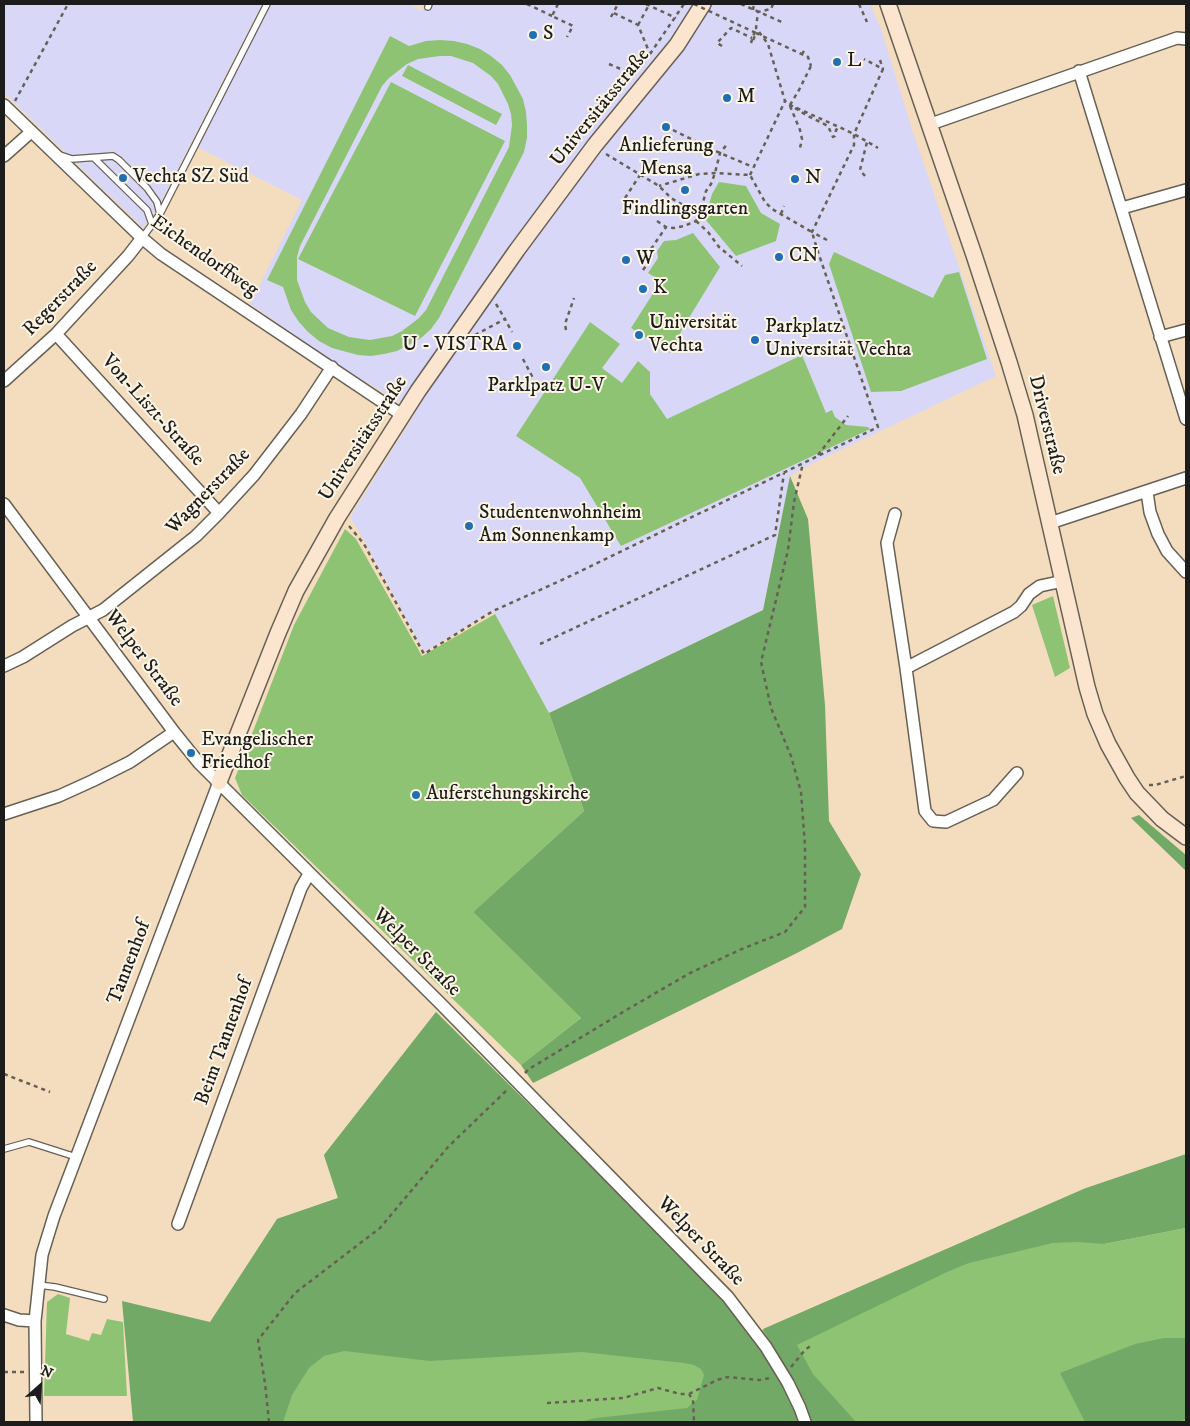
<!DOCTYPE html>
<meta charset="utf-8">
<style>
body{margin:0}
#map{position:relative;width:1190px;height:1426px;overflow:hidden;background:#f3ddbe;font-family:"IM FELL DW Pica",serif}
canvas{display:block}
.frame{position:absolute;inset:0;border:5px solid #1c1c1c;pointer-events:none}
.north{position:absolute;left:15px;top:1361px;width:50px;height:50px;-webkit-text-stroke:4px #fcf5e5;paint-order:stroke;rotate:26deg;font-size:14px;font-weight:700;line-height:20px;text-align:center;color:#1c1c1c}
.north::after{content:'';display:block;margin:auto;width:18px;height:22px;background:#1c1c1c;clip-path:polygon(50% 0,100% 100%,50% 72%,0 100%)}
</style>
<div id="map">
<canvas width="1190" height="1426"></canvas>
<div class="frame"></div>
<div class="north">N</div>
</div>
<script>
const context = document.querySelector('canvas').getContext('2d');
context.lineJoin = 'round';
function fillPath(path, color) {
  context.fillStyle = color;
  context.fill(path, 'evenodd');
}
function shape(rows) {
  const path = new Path2D();
  for (const r of rows) {
    path.moveTo(r[0], r[1]);
    for (let i = 2; i < r.length; i += 2) path.lineTo(r[i], r[i + 1]);
  }
  return path;
}
function strokePath(path, color, width, dash) {
  context.strokeStyle = color;
  context.lineWidth = width;
  context.lineCap = dash ? 'butt' : 'round';
  context.setLineDash(dash || []);
  context.stroke(path);
}
function drawText(font, color, halo, rows, align = 'center') {
  context.font = font + ' "IM FELL DW Pica",serif';
  context.lineWidth = 4;
  context.setLineDash([]);
  context.textBaseline = 'middle';
  context.strokeStyle = halo;
  context.fillStyle = color;
  for (const [text, x, y, turn = 0] of rows) {
    context.save();
    context.translate(x, y);
    context.rotate((+turn || 0) * Math.PI / 180);
    context.textAlign = isNaN(turn) ? turn : align;
    if (halo) context.strokeText(text, 0, 0);
    context.fillText(text, 0, 0);
    context.restore();
  }
}
fillPath(shape([
 [4,4,262,4,160,204,143,228,4,93],
 [267,4,408,4,421,11,424,4,870,4,881,29,911,126,996,376,805,467,790,476,763,610,549,713,492,611,424,652,365,542,350,517,416,412,341,367,250,304,302,200,195,146]
]), '#d9d7f7');
fillPath(shape([
 [390,36,409,46,426,41,440,40,454,41,467,44,480,49,491,56,502,65,510,75,523,99,526,112,527,125,527,138,524,152,439,318,431,329,421,338,397,351,384,354,371,356,358,355,332,348,319,341,308,332,299,322,291,310,283,287,267,280],
 [440,56,451,56,473,63,491,76,498,84,508,104,511,114,512,125,509,147,426,310,419,318,402,331,392,336,370,340,349,337,328,328,311,312,305,302,297,280,297,257,300,246,382,86,389,78,407,64,418,59],
 [408,65,502,114,496,125,402,76],
 [391,82,505,141,415,316,298,259],
 [719,182,746,186,761,213,780,224,776,241,736,256,705,219,712,194],
 [693,233,720,267,684,326,670,353,631,328,661,281,648,273,658,258,657,251,664,241,676,240],
 [834,252,933,298,945,275,959,272,987,359,901,391,871,392,829,264],
 [590,322,620,344,602,368,622,383,638,361,650,372,650,394,667,419,802,355,826,413,832,410,835,417,846,425,868,427,870,429,621,546,580,478,516,436],
 [345,529,356,539,422,656,495,614,549,713,584,811,473,912,581,1018,521,1065,242,795,235,778,294,625],
 [1053,596,1070,668,1055,677,1032,605],
 [436,1012,751,1335,1086,1188,1104,1244,1186,1228,1186,1422,207,1422,277,1219,338,1198,324,1155],
 [58,1294,70,1298,66,1334,89,1341,92,1333,101,1335,107,1319,123,1322,127,1396,44,1396,47,1302]
]), '#8fc374');
fillPath(shape([
 [790,476,808,519,825,705,829,821,861,874,842,929,797,953,533,1083,521,1065,581,1018,473,912,584,811,549,713,763,610],
 [1139,815,1186,855,1186,871,1131,818],
 [436,1012,720,1294,770,1361,781,1379,800,1422,579,1422,596,1418,687,1408,697,1400,704,1375,701,1369,694,1365,684,1363,582,1352,430,1361,344,1351,324,1356,309,1368,292,1395,283,1422,133,1422,122,1301,210,1322,277,1219,338,1198,324,1155],
 [1186,1154,1186,1228,1104,1244,1077,1242,1053,1243,969,1263,947,1272,797,1345,813,1374,856,1422,809,1422,791,1379,763,1329,1086,1188],
 [1164,1338,1186,1338,1186,1419,1179,1422,1085,1422,1060,1373,1135,1344]
]), '#73a966');
const lane = shape([
 [428,7,429,4],
 [60,155,72,159,113,156,119,160,147,188,157,202,160,214],
 [94,158,147,210,152,224],
 [142,238,160,214,267,4],
 [4,1149,29,1142,76,1157],
 [38,1285,55,1287,104,1299]
]);
const street = shape([
 [1079,71,1186,419],
 [4,105,142,238,161,254,402,415],
 [928,125,1177,38,1186,39],
 [4,156,31,132],
 [1122,208,1186,190],
 [56,334,219,513],
 [1160,337,1186,330],
 [4,381,56,334,128,256,142,238],
 [1147,492,1150,512,1158,534,1167,551,1186,572],
 [4,504,174,732,199,763,441,1004,728,1297,766,1347,788,1383,800,1408,805,1422],
 [895,514,887,543,906,668,1014,612,1021,606,1029,594,1040,586,1063,581],
 [1050,523,1186,478],
 [4,666,23,657,72,626,103,610,196,536,219,513,254,475,301,414,332,367],
 [906,668,925,811,933,821,946,822,993,800,1017,773],
 [4,814,59,796,92,781,130,762,174,732],
 [178,1224,301,888,309,874],
 [4,1315,19,1320,35,1321],
 [36,1422,35,1321,42,1255,54,1216,219,782]
]);
const secondary = shape([
 [888,4,974,255,1009,362,1025,415,1087,687,1095,714,1108,744,1127,778,1137,793,1162,819,1186,837],
 [219,782,278,633,296,591,337,518,418,391,517,250,595,145,677,45,703,4]
]);
strokePath(lane, '#676055', 8);
strokePath(street, '#676055', 14);
strokePath(secondary, '#676055', 18);
strokePath(shape([
 [527,4,552,16],
 [558,4,552,16,573,26,567,37],
 [646,4,676,18],
 [741,4,784,23],
 [773,4,771,9,758,12,756,28,768,44,785,101,790,105,839,127],
 [859,4,867,22],
 [753,10,754,4],
 [614,13,638,25,650,54],
 [611,17,618,4],
 [638,25,649,5],
 [751,43,756,28],
 [722,46,717,43,731,28,752,38],
 [650,54,684,4],
 [802,54,804,51],
 [880,60,883,69],
 [609,64,630,73,633,76],
 [15,101,68,4],
 [790,105,799,90,811,66],
 [790,106,800,130,802,139,800,148],
 [795,108,806,115,828,126,833,137,835,136,836,130,839,127,854,134,878,148],
 [673,130,720,153,753,167],
 [606,154,659,186,671,198,688,208,701,210],
 [750,175,785,101],
 [865,176,860,170,867,142],
 [625,198,640,175],
 [781,214,784,206],
 [657,221,666,227,674,228,684,226,696,221,701,210,706,191,711,184,715,173,720,153,728,143],
 [696,221,708,232,719,247,742,266],
 [827,240,812,232,854,145,854,134,883,69,864,59],
 [643,270,652,257,651,249,666,227],
 [496,304,505,319],
 [566,330,565,324,574,298],
 [475,335,505,319,512,332],
 [523,359,534,380],
 [818,455,848,416],
 [349,526,364,544,424,654,493,611,562,580,878,427,817,249,812,232,772,209,765,202,750,175,715,173,699,174,659,186],
 [540,644,775,535,784,473],
 [1149,785,1155,785,1186,776],
 [525,1073,529,1069,623,1012,690,973,744,948,785,932,805,907,805,846,801,792,791,756,771,708,761,662,788,550,794,502,803,463],
 [4,1074,50,1092],
 [791,1367,805,1350,813,1344],
 [4,1372,25,1372],
 [689,1394,717,1380,728,1377,759,1380,771,1378],
 [547,1403,623,1398,658,1388,680,1394,689,1394,693,1400,694,1422],
 [269,1422,265,1383,258,1340,295,1293,380,1228,448,1147,508,1089]
]), '#676055', 2.5, [4, 4]);
strokePath(lane, '#fff', 5.5);
strokePath(street, '#fff', 11);
strokePath(secondary, '#fce5cf', 15);
strokePath(shape([
 [694,4,756,33,752,43],
 [756,33,808,57,811,66]
]), '#676055', 2.5, [4, 4]);
for (const [x, y, r, color] of [
 [533,35,5,"#1f6fb2"],
 [837,62,5,"#1f6fb2"],
 [727,98,5,"#1f6fb2"],
 [666,127,5,"#1f6fb2"],
 [123,178,5,"#1f6fb2"],
 [795,179,5,"#1f6fb2"],
 [685,190,5,"#1f6fb2"],
 [779,257,5,"#1f6fb2"],
 [626,260,5,"#1f6fb2"],
 [643,289,5,"#1f6fb2"],
 [639,335,5,"#1f6fb2"],
 [755,340,5,"#1f6fb2"],
 [517,346,5,"#1f6fb2"],
 [546,367,5,"#1f6fb2"],
 [469,526,5,"#1f6fb2"],
 [191,753,5,"#1f6fb2"],
 [416,795,5,"#1f6fb2"]
]) {
  const dot = new Path2D();
  dot.arc(x, y, r, 0, 2 * Math.PI);
  context.fillStyle = color;
  context.fill(dot);
  strokePath(dot, '#fcf5e5', 2);
}
drawText('20px', '#1c1c1c', '#fcf5e5', [
 ["S",543,35],
 ["L",847,62],
 ["M",737,98],
 ["Anlieferung",666,147,"center"],
 ["Mensa",666,170,"center"],
 ["Vechta SZ Süd",133,178],
 ["N",805,179],
 ["Findlingsgarten",685,210,"center"],
 ["CN",789,257],
 ["W",636,260],
 ["K",653,289],
 ["Universität",649,324],
 ["Vechta",649,347],
 ["Parkplatz",765,328],
 ["Universität Vechta",765,351],
 ["U - VISTRA",507,346,"right"],
 ["Parklpatz U-V",546,387,"center"],
 ["Studentenwohnheim",479,514],
 ["Am Sonnenkamp",479,537],
 ["Evangelischer",201,741],
 ["Friedhof",201,764],
 ["Auferstehungskirche",426,795]
], 'left');
drawText('20px', '#1c1c1c', '#fcf5e5', [
 ["Universitätsstraße",601,108,-51],
 ["Eichendorffweg",204,257,35],
 ["Regerstraße",61,299,-46],
 ["Von-Liszt-Straße",152,411,48],
 ["Driverstraße",1046,425,76],
 ["Universitätsstraße",364,439,-57],
 ["Wagnerstraße",209,492,-46],
 ["Welper Straße",143,659,53],
 ["Welper Straße",416,953,45],
 ["Tannenhof",130,963,-69],
 ["Beim Tannenhof",225,1042,-70],
 ["Welper Straße",700,1242,46]
]);
</script>
